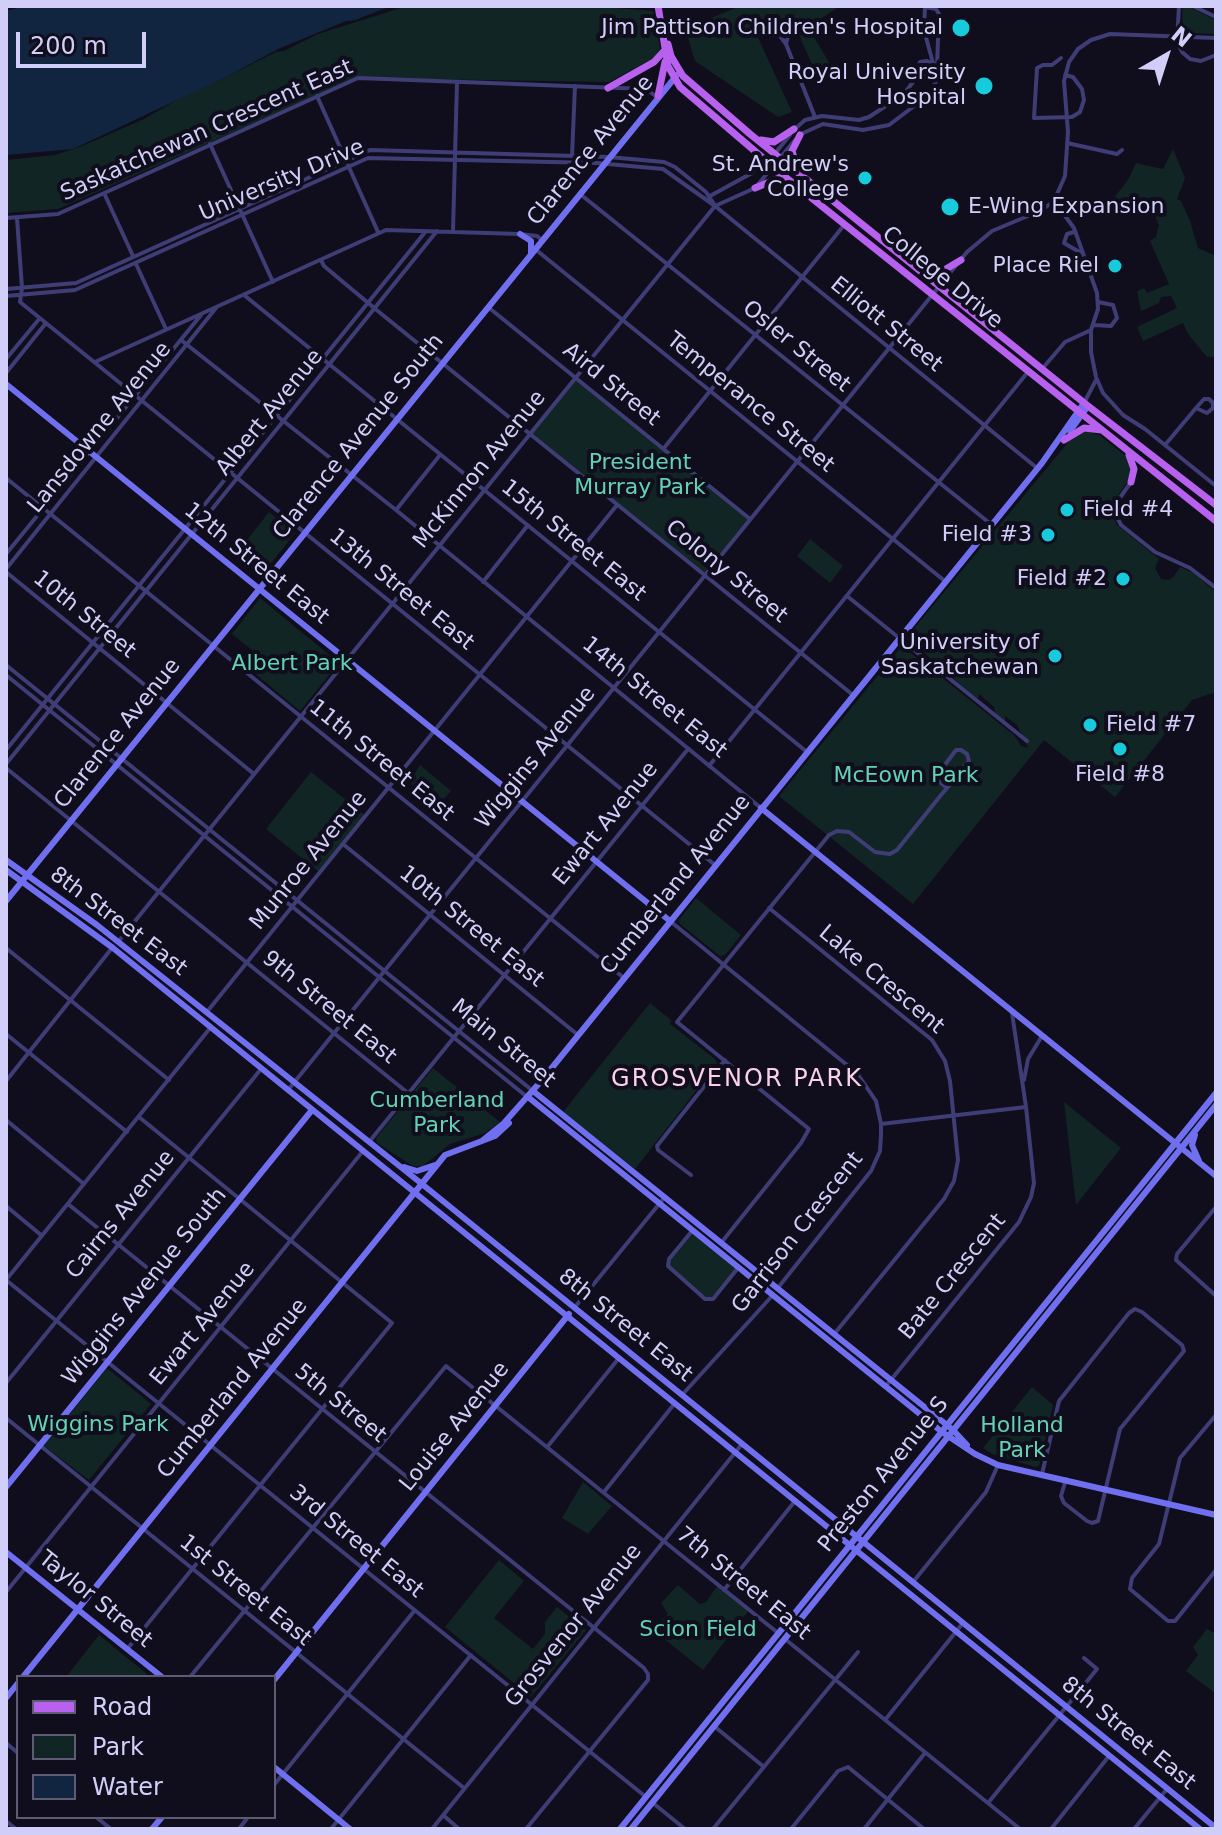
<!DOCTYPE html>
<style>
body{margin:0}
#map{position:relative;width:1222px;height:1835px;overflow:hidden;background:#100e1c;font-family:"DejaVu Sans",sans-serif}
canvas{display:block}
.frame{position:absolute;inset:0;border:8px solid #d2cefa;pointer-events:none}
.legend{position:absolute;left:16px;top:1675px;width:260px;height:144px;box-sizing:border-box;background:#100e1c;border:2px solid #5e5b75;margin:0;padding:10px 14px;list-style:none;font-size:24px;color:#d2cefa}
.legend li{display:flex;align-items:center;gap:16px;height:40px}
.legend b{width:40px;border:2px solid #5e5b75}
.north{position:absolute;left:1126px;top:16px;width:80px;height:80px;-webkit-text-stroke:6px #100e1c;paint-order:stroke;rotate:39deg;font-size:22px;font-weight:700;line-height:32px;text-align:center;color:#d2cefa}
.north::after{content:'';display:block;margin:auto;width:28px;height:36px;background:#d2cefa;clip-path:polygon(50% 0,100% 100%,50% 72%,0 100%)}
.scale{position:absolute;left:16px;top:32px;width:130px;height:36px;box-sizing:border-box;border:4px solid #d2cefa;border-top:0;padding-left:10px;font-size:24px;line-height:28px;white-space:nowrap;color:#d2cefa;-webkit-text-stroke:6px #100e1c;paint-order:stroke}
</style>
<div id="map">
<canvas width="1222" height="1835"></canvas>
<div class="frame"></div>
<ul class="legend">
<li><b style="height:10px;background:#b761ee"></b>Road</li>
<li><b style="height:22px;background:#112524"></b>Park</li>
<li><b style="height:22px;background:#122540"></b>Water</li>
</ul>
<div class="north">N</div>
<div class="scale">200 m</div>
</div>
<script>
const context = document.querySelector('canvas').getContext('2d');
context.lineJoin = 'round';
function fillPath(path, color) {
  context.fillStyle = color;
  context.fill(path, 'evenodd');
}
function shape(rows) {
  const path = new Path2D();
  for (const r of rows) {
    path.moveTo(r[0], r[1]);
    for (let i = 2; i < r.length; i += 2) path.lineTo(r[i], r[i + 1]);
  }
  return path;
}
function strokePath(path, color, width, dash) {
  context.strokeStyle = color;
  context.lineWidth = width;
  context.lineCap = dash ? 'butt' : 'round';
  context.setLineDash(dash || []);
  context.stroke(path);
}
function drawText(font, color, halo, rows, align = 'center') {
  context.font = font + ' "DejaVu Sans",sans-serif';
  context.lineWidth = 8;
  context.setLineDash([]);
  context.textBaseline = 'middle';
  context.strokeStyle = halo;
  context.fillStyle = color;
  for (const [text, x, y, turn = 0] of rows) {
    context.save();
    context.translate(x, y);
    context.rotate((+turn || 0) * Math.PI / 180);
    context.textAlign = isNaN(turn) ? turn : align;
    if (halo) context.strokeText(text, 0, 0);
    context.fillText(text, 0, 0);
    context.restore();
  }
}
fillPath(shape([
 [407,6,591,6,653,11,660,48,658,56,609,82,357,78,58,209,6,213,6,160,55,155,82,146,144,119,206,83,216,82,276,52,284,51,318,34],
 [740,6,840,6,808,27,833,69,818,78,791,17,756,33,792,112,778,117,695,61,685,29],
 [1187,6,1216,20,1216,34,1187,33,1183,30,1182,9],
 [1173,149,1185,178,1177,199,1181,201,1190,221,1198,248,1216,256,1216,357,1207,357,1188,334,1183,323,1143,341,1137,327,1177,308,1171,296,1161,297,1159,303,1141,311,1137,291,1144,288,1147,293,1169,284,1150,241,1156,237,1159,225,1149,202,1118,215,1113,199,1128,180,1136,163,1163,169],
 [576,377,750,519,705,575,530,433],
 [1087,431,1099,435,1127,457,1132,465,1128,480,1113,504,1114,518,1117,525,1159,559,1155,568,1161,579,1169,580,1174,576,1180,567,1193,573,1216,592,1216,692,1192,700,1115,797,1044,740,913,904,779,796,902,646,1014,735,1021,746,1028,748,1017,725,1005,716,1005,721,995,713,994,707,979,694,978,699,967,690,916,646,908,644,906,638,1075,434],
 [269,512,295,533,269,566,243,545],
 [810,539,843,566,830,583,797,556],
 [260,598,339,663,300,711,247,667,257,654,232,634],
 [420,765,451,791,443,800,426,803,416,796,411,780],
 [311,772,366,816,319,872,266,829],
 [696,898,741,935,725,955,720,956,680,924,679,920],
 [650,1003,671,1020,670,1024,715,1059,717,1064,635,1169,563,1112],
 [433,1068,500,1122,485,1133,450,1144,423,1166,413,1166,377,1143,376,1138],
 [1064,1102,1121,1148,1076,1205],
 [692,1231,738,1268,709,1300,670,1270,668,1262],
 [107,1368,151,1404,89,1480,44,1446],
 [1032,1387,1053,1405,1039,1466,1035,1467,992,1454,983,1448],
 [583,1482,612,1506,588,1534,562,1518],
 [499,1560,524,1581,494,1618,533,1649,545,1634,545,1622,557,1607,586,1630,531,1697,445,1627],
 [678,1585,700,1604,706,1602,718,1585,749,1610,703,1670,652,1629,668,1614,661,1603],
 [1207,1629,1216,1634,1216,1694,1186,1671,1198,1655,1193,1647],
 [99,1635,147,1674,145,1677,66,1677]
]), '#112524');
fillPath(shape([
 [25,6,391,6,355,20,346,21,278,49,226,77,73,149,6,155,6,11]
]), '#122540');
strokePath(shape([
 [1179,6,1177,41,1182,52,1190,59,1201,61,1216,55],
 [1193,6,1216,17],
 [786,44,780,36,780,29,788,36,786,44,815,117],
 [1061,58,1052,65,1043,65,1037,68,1034,118,1072,117,1080,112,1084,100,1082,89,1073,77,1065,75],
 [933,63,924,30,925,7,936,9,939,14,937,66],
 [317,96,378,232],
 [796,128,805,120,822,116,859,120,869,117,904,94,913,82,920,62,927,61,937,66,936,81,930,94,889,125,863,130,823,124,801,134],
 [1067,143,1117,154,1122,150],
 [210,144,273,282],
 [572,156,575,86],
 [768,162,790,135],
 [104,193,133,256],
 [580,194,992,525],
 [710,196,752,173,757,165,756,153],
 [1054,201,1074,228,1097,293,1098,309,1091,330,1091,352,1096,377,1103,393,1123,415,1145,429,1216,486],
 [6,218,58,214,358,78,646,89,657,97],
 [17,218,22,288,20,302,715,865],
 [453,231,457,82],
 [1074,232,1067,234,1064,243,1081,253],
 [535,249,946,582],
 [321,260,324,266,379,312,853,695],
 [136,264,166,329],
 [6,289,76,283,370,150,609,157,664,162,675,167,706,192,714,204],
 [244,295,807,752],
 [6,296,75,290,368,158,597,163,663,169,715,206,1037,468],
 [488,307,750,519],
 [1094,325,1111,326,1117,318,1113,305,1098,302],
 [181,340,396,510,761,808],
 [6,359,40,318],
 [95,362,386,230,520,234,537,236,542,240],
 [1042,369,1065,342,1091,330],
 [6,373,46,323],
 [1084,403,1096,380],
 [1165,445,1196,408,1207,413,1213,408,1213,403,1209,399,1204,399,1196,408],
 [664,448,845,224],
 [6,478,624,978],
 [1131,482,1115,505,1115,513,1121,525,1155,552,1190,568,1216,588],
 [396,510,440,455],
 [6,554,201,315],
 [6,569,216,308],
 [6,572,254,774],
 [483,582,528,525],
 [847,596,1027,741],
 [6,665,533,1091],
 [6,675,526,1096],
 [6,750,426,231],
 [6,764,437,231],
 [709,766,1027,373],
 [6,768,408,1093],
 [343,844,578,1035],
 [769,908,932,1040,945,1061,950,1081,958,1160,954,1181,944,1199,835,1333],
 [670,921,847,1065,859,1076,876,1101,881,1124,881,1135,880,1151,871,1171,777,1289],
 [118,942,715,206,755,188,795,140],
 [6,948,169,1080],
 [206,1013,617,505],
 [6,1034,127,1132],
 [1024,1080,1028,1059,1042,1036],
 [6,1081,112,948],
 [288,1090,967,252,992,231,1042,210,1054,201,1065,176,1068,132,1064,81,1069,62,1078,49,1091,40,1110,34,1216,38],
 [6,1120,84,1184],
 [881,1124,1026,1107],
 [369,1142,688,749],
 [691,1175,658,1150,657,1146,725,1060],
 [68,1204,644,1668,648,1674,648,1680,526,1829],
 [6,1206,41,1235],
 [1216,1207,1177,1254,1176,1260,1216,1296],
 [692,1231,669,1259,668,1266,705,1299,713,1299,738,1268],
 [721,1243,801,1143,809,1129,677,1022,829,835,837,831,849,832,875,852,890,854,897,850,941,795,947,788,969,761,967,754,961,750,956,750,935,778,947,788],
 [6,1280,646,1797],
 [6,1280,211,1027],
 [575,1307,664,1198],
 [6,1383,261,1069],
 [886,1386,1019,1222,1031,1197,1034,1183,1026,1107,1012,1013],
 [682,1395,772,1296],
 [1216,1415,1180,1458,1159,1544,1132,1578,1130,1589,1168,1621,1175,1621,1216,1570],
 [6,1418,464,1788],
 [548,1446,619,1358],
 [1042,1474,1059,1401,1129,1313,1135,1309,1142,1312,1182,1345,1184,1351,1120,1429,1098,1521,1092,1523,1087,1521,1064,1503,1061,1496,1066,1479],
 [604,1492,675,1403],
 [913,1582,986,1492,998,1465],
 [724,1590,795,1501],
 [6,1592,363,1151],
 [785,1639,1020,1829],
 [128,1648,392,1323,139,1117],
 [190,1677,446,1366,778,1633],
 [885,1720,963,1623],
 [714,1726,764,1767],
 [6,1743,18,1753],
 [274,1785,415,1610],
 [653,1803,685,1829],
 [988,1803,1097,1669,1084,1658],
 [443,1815,459,1829],
 [96,1817,111,1829],
 [6,1821,16,1829],
 [239,1829,248,1817],
 [331,1829,471,1655],
 [432,1829,742,1444],
 [713,1829,858,1652],
 [791,1829,838,1771,848,1767,924,1829],
 [864,1829,925,1753],
 [1051,1829,1109,1756],
 [1134,1829,1167,1789]
]), '#3f3d76', 4);
strokePath(shape([
 [520,234,531,241,531,253],
 [6,384,670,921],
 [1070,431,1088,406],
 [761,808,1216,1176],
 [6,860,97,925,417,1180,1216,1828],
 [6,870,113,948,1200,1829],
 [6,901,677,75],
 [533,1091,953,1430,967,1445],
 [528,1097,942,1432,975,1454,998,1465,1216,1515],
 [1195,1135,1192,1145,1199,1161],
 [483,1140,504,1123,542,1080,1042,463,1084,403],
 [404,1167,417,1171,435,1165],
 [6,1487,312,1110],
 [6,1552,162,1677],
 [23,1677,445,1155,495,1136,509,1123],
 [274,1680,569,1314],
 [6,1698,18,1683],
 [274,1767,350,1829],
 [152,1829,162,1817],
 [620,1829,1216,1093],
 [631,1829,1216,1105]
]), '#706ff0', 6);
strokePath(shape([
 [658,6,668,66,680,87,784,176,1216,521],
 [668,44,671,56,683,76,750,134,1088,406,1216,505],
 [608,88,654,62,664,51],
 [658,96,665,62],
 [761,140,774,142,794,129],
 [798,171,792,151,800,135],
 [755,188,784,176],
 [923,268,941,272,961,260],
 [1064,440,1084,428,1102,430],
 [1129,455,1134,469,1131,482]
]), '#b761ee', 7);
for (const [x, y, r, color] of [
 [961,28,10,"#17cbdc"],
 [984,86,10,"#17cbdc"],
 [865,178,8,"#17cbdc"],
 [950,207,10,"#17cbdc"],
 [1115,266,8,"#17cbdc"],
 [1067,510,8,"#17cbdc"],
 [1048,535,8,"#17cbdc"],
 [1123,579,8,"#17cbdc"],
 [1055,656,8,"#17cbdc"],
 [1090,725,8,"#17cbdc"],
 [1120,749,8,"#17cbdc"]
]) {
  const dot = new Path2D();
  dot.arc(x, y, r, 0, 2 * Math.PI);
  context.fillStyle = color;
  context.fill(dot);
  strokePath(dot, '#100e1c', 3);
}
drawText('22px', '#d2cefa', '#100e1c', [
 ["Jim Pattison Children's Hospital",943,28],
 ["Royal University",966,73],
 ["Hospital",966,98],
 ["St. Andrew's",849,165],
 ["College",849,190],
 ["E-Wing Expansion",968,207,"left"],
 ["Place Riel",1099,266],
 ["Field #4",1083,510,"left"],
 ["Field #3",1032,535],
 ["Field #2",1107,579],
 ["University of",1039,643],
 ["Saskatchewan",1039,668],
 ["Field #7",1106,725,"left"],
 ["Field #8",1120,775,"center"]
], 'right');
drawText('22px', '#d2cefa', '#100e1c', [
 ["Saskatchewan Crescent East",207,131,-24],
 ["Clarence Avenue",591,151,-51],
 ["University Drive",282,181,-23],
 ["College Drive",942,278,39],
 ["Elliott Street",886,325,39],
 ["Osler Street",796,347,39],
 ["Aird Street",611,385,39],
 ["Temperance Street",750,403,39],
 ["Albert Avenue",270,413,-51],
 ["Lansdowne Avenue",100,428,-51],
 ["Clarence Avenue South",359,437,-51],
 ["McKinnon Avenue",480,470,-51],
 ["15th Street East",573,541,39],
 ["12th Street East",256,564,39],
 ["Colony Street",726,572,39],
 ["13th Street East",401,590,39],
 ["10th Street",84,615,39],
 ["14th Street East",654,698,39],
 ["Clarence Avenue",118,734,-51],
 ["Wiggins Avenue",536,758,-51],
 ["11th Street East",381,761,39],
 ["Ewart Avenue",606,824,-51],
 ["Munroe Avenue",309,861,-51],
 ["Cumberland Avenue",676,885,-51],
 ["8th Street East",118,922,37],
 ["10th Street East",471,927,39],
 ["Lake Crescent",881,980,40],
 ["9th Street East",329,1008,39],
 ["Main Street",503,1044,39],
 ["Cairns Avenue",121,1215,-51],
 ["Garrison Crescent",798,1233,-52],
 ["Bate Crescent",953,1277,-51],
 ["Wiggins Avenue South",145,1287,-51],
 ["Ewart Avenue",203,1324,-51],
 ["8th Street East",625,1326,39],
 ["Cumberland Avenue",233,1389,-51],
 ["5th Street",340,1404,39],
 ["Louise Avenue",455,1427,-51],
 ["Preston Avenue S",884,1475,-51],
 ["3rd Street East",356,1542,39],
 ["7th Street East",743,1584,39],
 ["1st Street East",245,1591,39],
 ["Taylor Street",95,1600,39],
 ["Grosvenor Avenue",574,1626,-51],
 ["8th Street East",1128,1734,39]
]);
drawText('22px', '#63d1b4', '#100e1c', [
 ["President",640,463],
 ["Murray Park",640,488],
 ["Albert Park",292,664],
 ["McEown Park",906,776],
 ["Cumberland",437,1101],
 ["Park",437,1126],
 ["Wiggins Park",98,1425],
 ["Holland",1022,1426],
 ["Park",1022,1451],
 ["Scion Field",698,1630]
]);
context.letterSpacing = '2px';
drawText('24px', '#fad0eb', '#100e1c', [
 ["GROSVENOR PARK",737,1080]
]);
context.letterSpacing = '0px';
</script>
